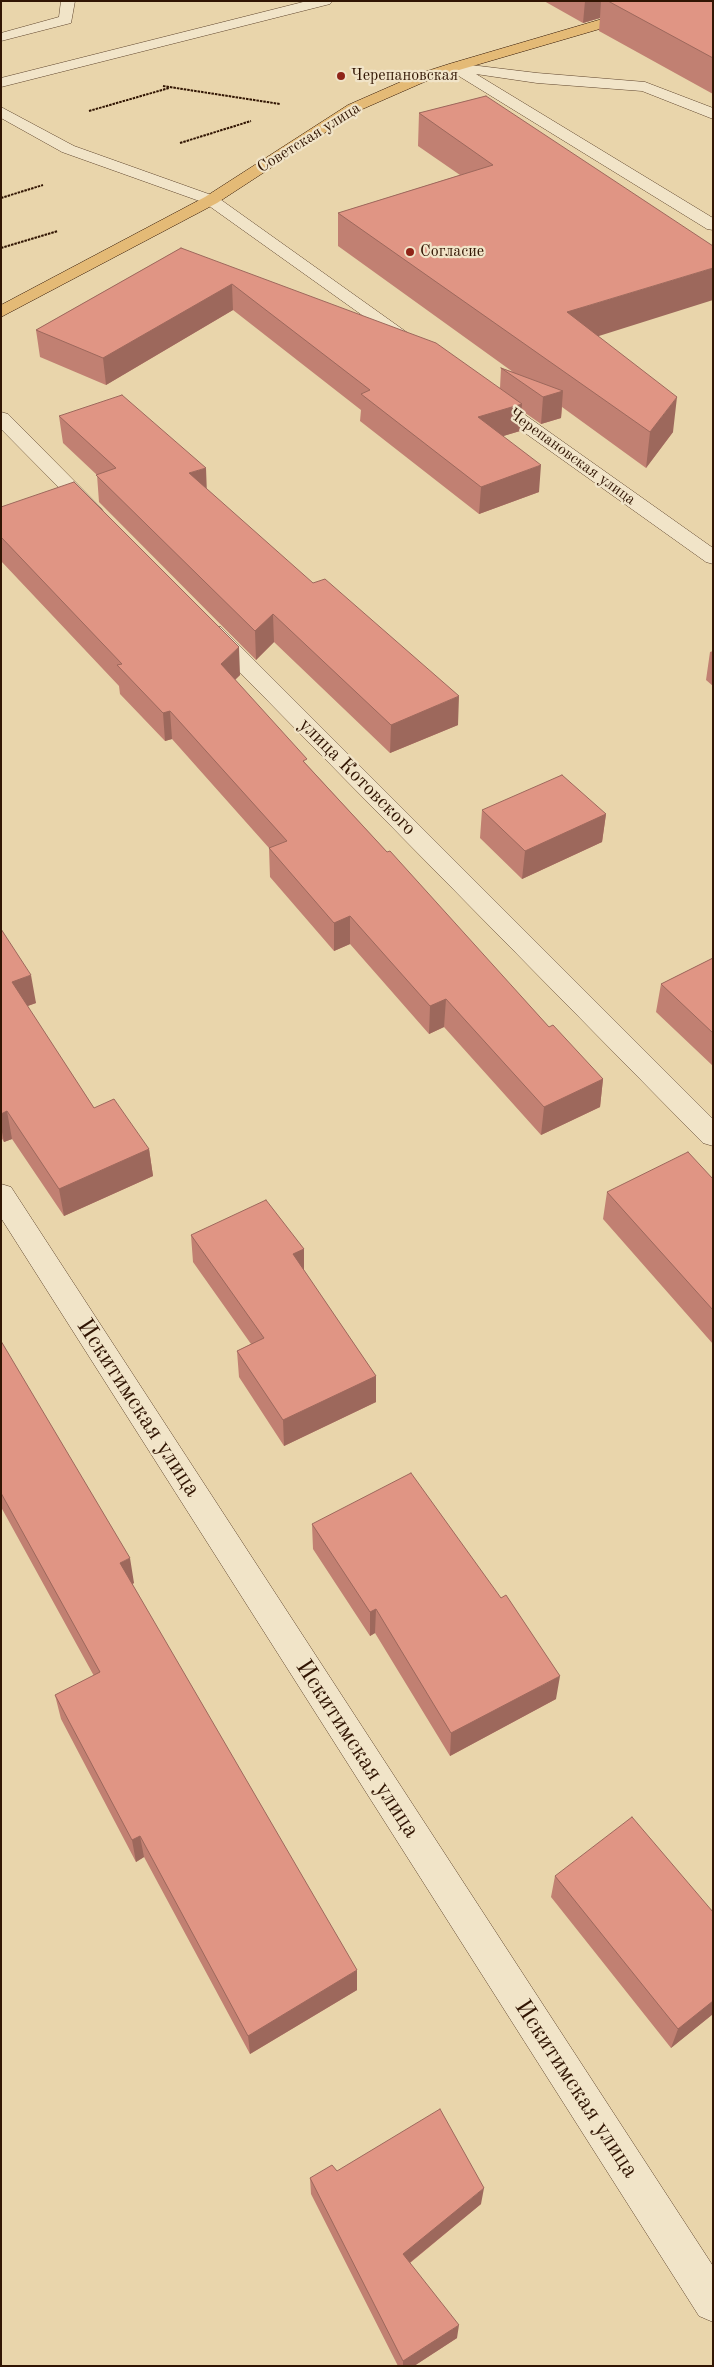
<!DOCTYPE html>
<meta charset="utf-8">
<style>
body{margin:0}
#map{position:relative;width:714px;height:2367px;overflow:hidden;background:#e9d5ab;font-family:"Old Standard TT",serif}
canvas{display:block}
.frame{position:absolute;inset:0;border:2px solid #311503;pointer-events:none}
</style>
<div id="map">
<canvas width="714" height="2367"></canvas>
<div class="frame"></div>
</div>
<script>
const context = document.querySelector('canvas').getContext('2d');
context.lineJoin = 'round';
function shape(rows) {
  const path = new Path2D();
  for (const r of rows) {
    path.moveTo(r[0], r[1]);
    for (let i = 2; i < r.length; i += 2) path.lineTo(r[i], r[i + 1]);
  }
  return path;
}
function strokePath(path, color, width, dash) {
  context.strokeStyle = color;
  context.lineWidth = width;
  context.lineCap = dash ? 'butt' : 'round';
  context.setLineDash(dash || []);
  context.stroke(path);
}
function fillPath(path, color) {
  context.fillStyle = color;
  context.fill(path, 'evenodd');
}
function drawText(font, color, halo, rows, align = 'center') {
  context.font = font + ' "Old Standard TT",serif';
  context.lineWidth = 4.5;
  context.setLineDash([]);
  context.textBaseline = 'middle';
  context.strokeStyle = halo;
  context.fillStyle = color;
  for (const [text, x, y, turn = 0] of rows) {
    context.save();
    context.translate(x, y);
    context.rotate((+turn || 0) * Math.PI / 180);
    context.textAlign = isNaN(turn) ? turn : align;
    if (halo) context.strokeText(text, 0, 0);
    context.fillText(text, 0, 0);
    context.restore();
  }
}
const minor = shape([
 [61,1,75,1,71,23,1,41,1,33,59,17,61,1],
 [307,1,332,1,330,4,1,87,1,78,307,1],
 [454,63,537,73,645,82,713,108,713,119,642,91,537,83,476,74,713,218,713,230,707,229,449,70,447,67,454,63],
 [1,107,74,146,217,197,426,346,423,350,417,351,411,350,205,203,62,152,1,118,1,107],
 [490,393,497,395,713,548,713,564,706,562,483,403,481,399,483,395,490,393],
 [1,412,8,414,100,507,103,511,100,515,93,517,86,515,1,429,1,412],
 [213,626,221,627,713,1119,713,1146,703,1143,205,637,202,632,205,627,213,626],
 [1,1184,11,1187,713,2266,713,2322,699,2316,1,1218,1,1184]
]);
const major = shape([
 [676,1,703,1,701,4,627,21,459,70,431,79,358,111,217,203,1,317,1,305,205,197,348,105,421,73,449,64,619,14,676,1]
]);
strokePath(minor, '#5f452d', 1);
strokePath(major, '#311503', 1);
strokePath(shape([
 [163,86,280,104],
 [89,111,169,88],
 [180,143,251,121],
 [1,198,43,185],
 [1,248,58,231]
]), '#311503', 2, [2.5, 1]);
fillPath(minor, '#f1e4c8');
fillPath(major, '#e4ba76');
fillPath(shape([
 [544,1,713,1,713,94,599,31,600,18,583,23],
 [486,96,598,336,673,432,646,468,562,407,561,418,541,424,521,410,520,431,503,436,539,492,479,514,360,421,361,410,233,310,106,385,40,357,36,330,181,248,500,388,501,368,513,372,338,246,338,213,460,175,418,146,419,113],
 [59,416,207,489,458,725,390,753,274,642,256,660,99,502,97,475,63,443],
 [1,507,240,675,235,680,307,765,387,852,549,1027,603,1079,600,1107,541,1135,444,1027,429,1034,350,944,334,951,270,877,269,848,172,739,165,741,120,694,119,686,1,561],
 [713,651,713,686,706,680,710,652],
 [482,810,606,814,602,842,522,879,480,838],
 [1,929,36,1003,27,1006,94,1108,149,1149,153,1176,64,1216,12,1139,4,1142,1,1137],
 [713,958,713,1066,656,1012,661,984],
 [713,1179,713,1344,603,1219,607,1192],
 [191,1235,304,1249,304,1271,376,1376,376,1402,284,1446,239,1377,237,1351,251,1344,193,1262],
 [1,1341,134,1583,132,1584,357,1990,250,2054,144,1857,136,1862,61,1719,55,1695,94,1676,1,1507],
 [312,1524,556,1699,450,1756,375,1633,370,1636,313,1549],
 [555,1876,713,1912,713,2014,671,2048,551,1897],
 [337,2171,481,2204,410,2263,457,2338,414,2366,398,2366,311,2194,310,2178]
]), '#c18072');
fillPath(shape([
 [585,1,601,1,600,18,583,23],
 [713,268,713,300,564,347,567,312],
 [232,284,233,310,106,385,103,358],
 [563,391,561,418,541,424,543,397],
 [677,397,673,432,646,468,650,432],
 [522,404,520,431,477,444,478,417],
 [541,465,539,492,479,514,481,487],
 [206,468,207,495,189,473],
 [273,614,274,642,256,660,255,631],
 [239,647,240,675,222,692,221,664],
 [459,696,458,725,390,753,391,725],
 [170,711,172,739,165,741,163,713],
 [606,814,602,842,522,879,525,851],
 [350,916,350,944,334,951,334,923],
 [31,975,36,1003,17,1010,12,982],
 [446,999,444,1027,429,1034,430,1006],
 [603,1079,600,1107,541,1135,544,1107],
 [7,1111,12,1139,4,1142,1,1127,1,1114],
 [149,1149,153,1176,64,1216,59,1189],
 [304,1249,304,1276,293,1254],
 [376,1376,376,1402,284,1446,283,1420],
 [130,1558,134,1583,125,1588,120,1563],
 [376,1609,375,1633,370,1636,370,1612],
 [560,1676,556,1699,450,1756,451,1733],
 [140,1836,144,1857,136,1862,132,1840],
 [357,1970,357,1990,250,2054,248,2036],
 [713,2001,713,2014,671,2048,678,2029],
 [484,2188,481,2204,402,2269,403,2254],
 [459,2325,457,2338,414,2366,403,2366,403,2361]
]), '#9d685c');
const building = shape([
 [608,1,713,1,713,58,608,1],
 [486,96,713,246,713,268,567,312,677,397,650,432,338,213,493,165,419,113,486,96],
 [181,248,436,343,522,404,478,417,541,465,481,487,361,394,370,390,232,284,103,358,36,330,181,248],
 [501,368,563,391,543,397,501,368],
 [122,395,206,468,189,473,313,583,325,579,459,696,391,725,273,614,255,631,96,475,116,468,59,416,122,395],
 [74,482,239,647,221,664,307,759,303,761,387,852,390,851,549,1027,553,1025,603,1079,544,1107,446,999,430,1006,350,916,334,923,269,848,287,841,170,711,163,713,117,665,122,664,1,537,1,507,74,482],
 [562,775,606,814,525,851,482,810,562,775],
 [1,929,31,975,12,982,94,1108,114,1099,149,1149,59,1189,7,1111,1,1114,1,929],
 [713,958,713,1033,661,984,713,958],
 [688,1152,713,1179,713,1310,607,1192,688,1152],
 [266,1200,304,1249,293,1254,376,1376,283,1420,237,1351,264,1338,191,1235,266,1200],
 [1,1341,130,1558,120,1563,357,1970,248,2036,140,1836,132,1840,55,1695,100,1672,1,1493,1,1341],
 [411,1473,501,1598,506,1595,560,1676,451,1733,376,1609,370,1612,312,1524,411,1473],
 [632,1817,713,1912,713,2001,678,2029,555,1876,632,1817],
 [440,2109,484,2188,403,2254,459,2325,403,2361,310,2178,332,2165,337,2171,440,2109]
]);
fillPath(building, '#e09584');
strokePath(building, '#9d685c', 1);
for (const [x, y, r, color] of [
 [341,76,5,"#8f2418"],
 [410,252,5,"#8f2418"]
]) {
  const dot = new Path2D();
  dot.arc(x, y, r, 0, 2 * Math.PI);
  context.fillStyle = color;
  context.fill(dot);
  strokePath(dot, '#f1e4c8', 2);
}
drawText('16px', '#311503', '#f1e4c8', [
 ["Черепановская",351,76],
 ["Согласие",420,252]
], 'left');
drawText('16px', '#311503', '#f1e4c8', [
 ["Советская улица",309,138,-32],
 ["Черепановская улица",572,457,36]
]);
drawText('20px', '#311503', '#f1e4c8', [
 ["улица Котовского",357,777,45]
]);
drawText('24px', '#311503', '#f1e4c8', [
 ["Искитимская улица",138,1408,57],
 ["Искитимская улица",357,1749,57],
 ["Искитимская улица",576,2089,57]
]);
</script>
